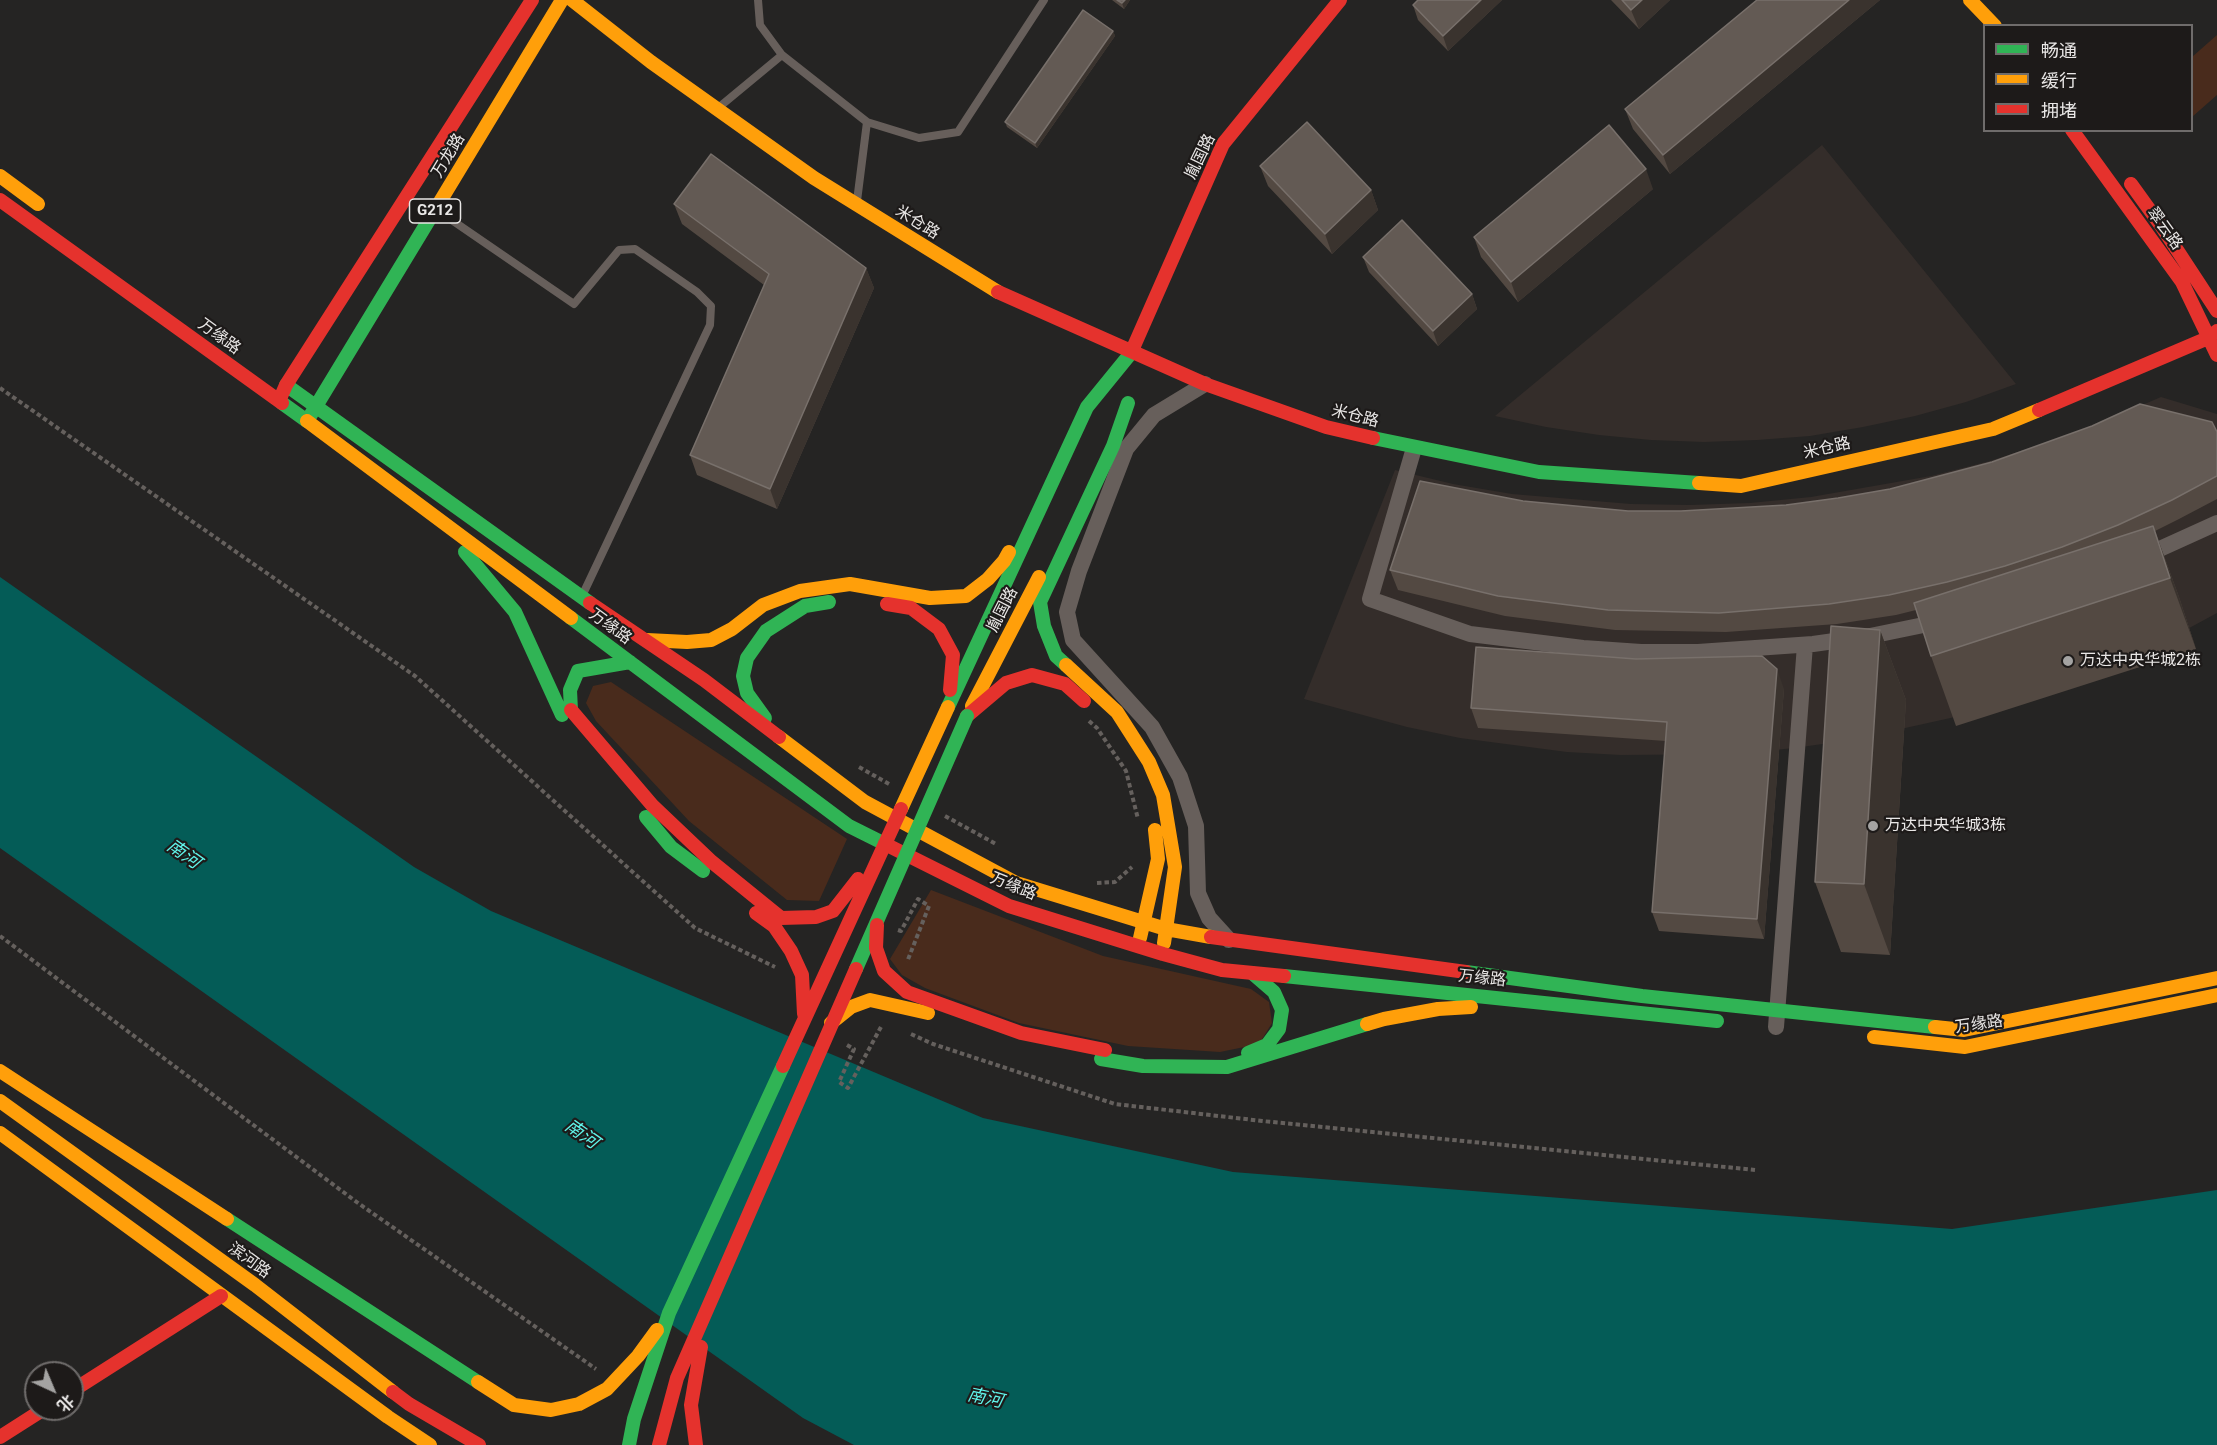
<!DOCTYPE html>
<meta charset="utf-8">
<style>
body{margin:0}
#map{position:relative;width:2217px;height:1445px;overflow:hidden;background:#252423;font-family:Roboto,"Noto Sans SC",sans-serif}
canvas{display:block}
.legend{position:absolute;left:1983px;top:24px;width:210px;height:108px;box-sizing:border-box;background:#1d1a19;border:2px solid #6f6c6b;margin:0;padding:8px 10px;list-style:none;font-size:18px;color:#e9e7e6}
.legend li{display:flex;align-items:center;gap:12px;height:30px}
.legend b{width:30px;border:2px solid #6f6c6b}
.north{position:absolute;left:24px;top:1361px;width:60px;height:60px;box-sizing:border-box;background:#1d1a19;border:2px solid #6f6c6b;border-radius:50%;rotate:136deg;font-size:16px;font-weight:700;line-height:24px;text-align:center;color:#e9e7e6}
.north::after{content:'';display:block;margin:auto;width:21px;height:27px;background:#a4a3a2;clip-path:polygon(50% 0,100% 100%,50% 72%,0 100%)}
</style>
<div id="map">
<canvas width="2217" height="1445"></canvas>
<ul class="legend">
<li><b style="height:8px;background:#30b455"></b>畅通</li>
<li><b style="height:8px;background:#ff9f0a"></b>缓行</li>
<li><b style="height:8px;background:#e5322d"></b>拥堵</li>
</ul>
<div class="north">北</div>
</div>
<script>
const context = document.querySelector('canvas').getContext('2d');
context.lineJoin = 'round';
function fillPath(path, color) {
  context.fillStyle = color;
  context.fill(path, 'evenodd');
}
function shape(rows) {
  const path = new Path2D();
  for (const r of rows) {
    path.moveTo(r[0], r[1]);
    for (let i = 2; i < r.length; i += 2) path.lineTo(r[i], r[i + 1]);
  }
  return path;
}
function strokePath(path, color, width, dash) {
  context.strokeStyle = color;
  context.lineWidth = width;
  context.lineCap = dash ? 'butt' : 'round';
  context.setLineDash(dash || []);
  context.stroke(path);
}
function drawText(font, color, halo, rows, align = 'center') {
  context.font = font + ' Roboto,"Noto Sans SC",sans-serif';
  context.lineWidth = 4.5;
  context.setLineDash([]);
  context.textBaseline = 'middle';
  context.strokeStyle = halo;
  context.fillStyle = color;
  for (const [text, x, y, turn = 0] of rows) {
    context.save();
    context.translate(x, y);
    context.rotate((+turn || 0) * Math.PI / 180);
    context.textAlign = isNaN(turn) ? turn : align;
    if (halo) context.strokeText(text, 0, 0);
    context.fillText(text, 0, 0);
    context.restore();
  }
}
fillPath(shape([
 [1822,145,2016,384,1966,402,1915,416,1863,427,1810,436,1757,440,1704,442,1651,440,1599,435,1546,427,1495,416],
 [2161,397,2217,414,2217,613,2180,633,1964,715,1851,740,1794,748,1736,754,1621,755,1567,752,1460,738,1407,727,1304,699,1395,470,1453,484,1512,494,1631,504,1690,505,1750,503,1811,497,1931,476,1990,461,2048,442,2105,421]
]), '#342d2a');
fillPath(shape([
 [2217,35,2217,95,2192,117,2192,57],
 [611,682,847,839,819,901,787,900,689,821,596,721,586,703,593,686],
 [931,890,1103,956,1251,989,1269,1002,1272,1023,1259,1044,1220,1052,1128,1046,1019,1023,925,988,902,975,890,959]
]), '#492b1c');
fillPath(shape([
 [0,577,414,867,491,911,983,1118,1233,1172,1952,1229,2217,1190,2217,1445,854,1445,803,1418,0,848]
]), '#045c57');
strokePath(shape([
 [0,388,415,676,695,928,775,967],
 [1089,721,1097,728,1126,771,1138,819],
 [859,767,889,784],
 [945,816,996,844],
 [1097,883,1115,882,1132,867],
 [898,930,901,931,918,899,929,906,907,962],
 [0,936,358,1203,596,1369],
 [911,1034,933,1044,1115,1104,1262,1121,1755,1170],
 [847,1045,854,1049,839,1082,848,1088,882,1025]
]), '#65605d', 4, [4.5, 3]);
strokePath(shape([
 [758,0,760,25,782,55],
 [718,108,782,55,867,122,857,201],
 [867,122,919,138,958,132,1044,0],
 [440,212,574,304,619,250,635,249,697,292,711,306,710,325,583,594]
]), '#675f5b', 8);
strokePath(shape([
 [1205,384,1154,415,1126,449,1079,571,1067,612,1073,640,1152,727,1180,777,1196,826,1198,893,1209,918,1229,940],
 [1414,448,1370,599,1470,634,1583,648,1641,652,1698,652,1813,644,1870,636,1943,621],
 [2142,557,2217,523],
 [1776,1027,1805,645]
]), '#675f5b', 16);
strokePath(shape([
 [286,385,590,603],
 [282,403,307,421,438,205],
 [1373,438,1539,472,1699,483],
 [465,552,515,612,562,715],
 [571,618,849,826,885,844],
 [1066,665,1056,656,1044,626,1040,602,1113,446,1128,403],
 [948,707,1087,407,1131,353,1134,346],
 [571,710,570,690,578,671,630,662],
 [765,718,747,693,743,676,747,658,766,631,805,606,829,602],
 [1466,972,1642,996,1935,1027],
 [1284,976,1717,1021],
 [1248,1053,1267,1045,1279,1029,1282,1010,1274,992,1252,973],
 [1101,1059,1143,1066,1227,1067,1367,1024],
 [227,1219,478,1382]
]), '#30b455', 14);
strokePath(shape([
 [572,0,651,62,814,178,998,292],
 [1970,0,1995,26],
 [0,176,38,204],
 [438,205,562,0],
 [307,421,571,618],
 [1699,483,1741,486,1993,429,2039,410],
 [647,640,687,642,711,640,732,629,763,605,800,591,850,584,930,598,966,596,988,579,1004,561,1009,552],
 [1066,665,1117,712,1149,762,1163,795,1175,867,1164,943],
 [972,706,1039,577],
 [779,737,865,802,1016,883,1166,929,1211,937],
 [1140,938,1158,859,1155,830],
 [1367,1024,1384,1019,1438,1009,1471,1007],
 [1935,1027,1964,1030,2217,978],
 [1874,1037,1965,1047,2217,995],
 [0,1071,227,1219],
 [0,1101,255,1285,393,1392],
 [0,1133,388,1417,430,1445]
]), '#ff9f0a', 14);
strokePath(shape([
 [2072,130,2182,282,2217,355],
 [2131,184,2162,227,2217,311],
 [0,200,282,403],
 [998,292,1205,384,1326,427,1373,438],
 [1134,346,1223,144,1340,0],
 [279,401,286,385,532,0],
 [2039,410,2208,338,2217,331],
 [590,603,704,680,779,737],
 [887,604,911,608,939,629,953,655,950,690],
 [967,716,1006,683,1032,675,1065,684,1084,701],
 [885,844,1009,906,1163,954,1222,970,1284,976],
 [1211,937,1466,972],
 [72,1391,221,1296],
 [393,1392,409,1404,479,1445],
 [0,1437,44,1409]
]), '#e5322d', 14);
strokePath(shape([
 [646,817,671,847,703,871],
 [856,969,967,716],
 [629,1445,634,1419,669,1313,783,1066]
]), '#30b455', 14);
strokePath(shape([
 [901,809,948,707],
 [831,1023,851,1007,870,1000,928,1013],
 [478,1382,514,1405,551,1410,579,1404,607,1389,638,1356,657,1330]
]), '#ff9f0a', 14);
strokePath(shape([
 [571,710,652,805,712,862,781,918,816,917,833,911,858,879],
 [756,913,774,926,791,951,802,975,804,1014],
 [877,925,876,948,884,971,907,992,1021,1033,1105,1050],
 [783,1066,901,809],
 [659,1445,677,1378,856,969],
 [696,1445,691,1405,701,1347]
]), '#e5322d', 14);
fillPath(shape([
 [1112,0,1130,0,1124,9],
 [1418,0,1502,0,1448,51,1418,20,1413,5],
 [1611,0,1670,0,1639,29],
 [1757,0,1880,0,1670,174,1633,129,1625,109],
 [1113,31,1115,36,1037,148,1007,127,1005,122],
 [1260,166,1371,190,1378,210,1332,254,1268,186],
 [1653,189,1518,302,1481,257,1474,237],
 [674,204,866,268,874,288,777,509,697,475,690,455,764,285,682,224],
 [1363,257,1472,294,1477,309,1438,346,1369,272],
 [2217,432,2217,499,2179,519,2155,531,2179,597,2196,649,1956,726,1931,656,1916,610,1896,615,1837,624,1726,632,1615,630,1505,616,1398,590,1390,570,1523,501,1628,511,1681,511,1786,505,1838,498],
 [1880,630,1906,700,1890,955,1841,952,1815,882],
 [1784,689,1764,939,1659,931,1652,912,1666,741,1478,728,1471,708]
]), '#534942');
fillPath(shape([
 [1125,0,1130,0,1124,9,1122,3],
 [1481,0,1502,0,1448,51,1443,36],
 [1642,0,1670,0,1639,29,1631,10],
 [1849,0,1880,0,1670,174,1663,155],
 [1113,31,1115,36,1037,148,1035,143],
 [1646,169,1653,189,1518,302,1511,282],
 [1371,190,1378,210,1332,254,1325,234],
 [866,268,874,288,777,509,770,489],
 [1472,294,1477,309,1438,346,1433,331],
 [2153,526,2179,597,2196,649,2170,578],
 [1880,630,1906,700,1890,955,1864,884],
 [1777,669,1784,689,1764,939,1757,919]
]), '#3a332e');
const building = shape([
 [1117,0,1125,0,1122,3,1117,0],
 [1418,0,1481,0,1443,36,1413,5,1418,0],
 [1622,0,1642,0,1631,10,1622,0],
 [1757,0,1849,0,1663,155,1625,109,1757,0],
 [1083,10,1113,31,1035,143,1005,122,1083,10],
 [1307,122,1371,190,1325,234,1260,166,1307,122],
 [1609,125,1646,169,1511,282,1474,237,1609,125],
 [711,154,866,268,770,489,690,455,769,274,674,204,711,154],
 [1402,220,1472,294,1433,331,1363,257,1402,220],
 [2140,404,2212,422,2217,432,2217,476,2172,500,2118,525,2062,547,2005,566,1947,582,1889,595,1829,604,1719,613,1608,610,1498,596,1390,570,1420,481,1523,501,1628,511,1681,511,1786,505,1838,498,1890,489,1992,462,2092,426,2140,404],
 [2153,526,2170,578,1931,656,1914,603,2153,526],
 [1831,626,1880,630,1864,884,1815,882,1831,626],
 [1476,647,1636,659,1762,656,1777,669,1757,919,1652,912,1667,722,1471,708,1476,647]
]);
fillPath(building, '#635a54');
strokePath(building, '#78706b', 1.5);
for (const [x, y, r, color] of [
 [2068,661,6,"#a4a3a2"],
 [1873,826,6,"#a4a3a2"]
]) {
  const dot = new Path2D();
  dot.arc(x, y, r, 0, 2 * Math.PI);
  context.fillStyle = color;
  context.fill(dot);
  strokePath(dot, '#1d1a19', 2);
}
for (const [x, y, w] of [
 [435,211,51]
]) {
  const box = new Path2D();
  box.roundRect(x - w / 2, y - 12, w, 24, 4.5);
  context.fillStyle = '#1d1a19';
  context.fill(box);
  strokePath(box, '#e9e7e6', 1.5);
}
drawText('bold 15px', '#e9e7e6', null, [
 ["G212",435,211]
]);
drawText('16px', '#e9e7e6', '#1d1a19', [
 ["万龙路",449,156,-59],
 ["胤国路",1201,157,-64],
 ["米仓路",917,223,32],
 ["翠云路",2164,229,54],
 ["万缘路",219,337,36],
 ["米仓路",1355,417,14],
 ["米仓路",1827,449,-13],
 ["胤国路",1003,610,-63],
 ["万缘路",610,627,36],
 ["万缘路",1013,887,22],
 ["万缘路",1482,979,6],
 ["万缘路",1979,1025,-8],
 ["滨河路",249,1261,36]
]);
drawText('16px', '#e9e7e6', '#1d1a19', [
 ["万达中央华城2栋",2080,661],
 ["万达中央华城3栋",1885,826]
], 'left');
drawText('italic 18px', '#5ff3e9', '#1d1a19', [
 ["南河",183,855,35],
 ["南河",581,1135,35],
 ["南河",985,1399,12]
]);
</script>
